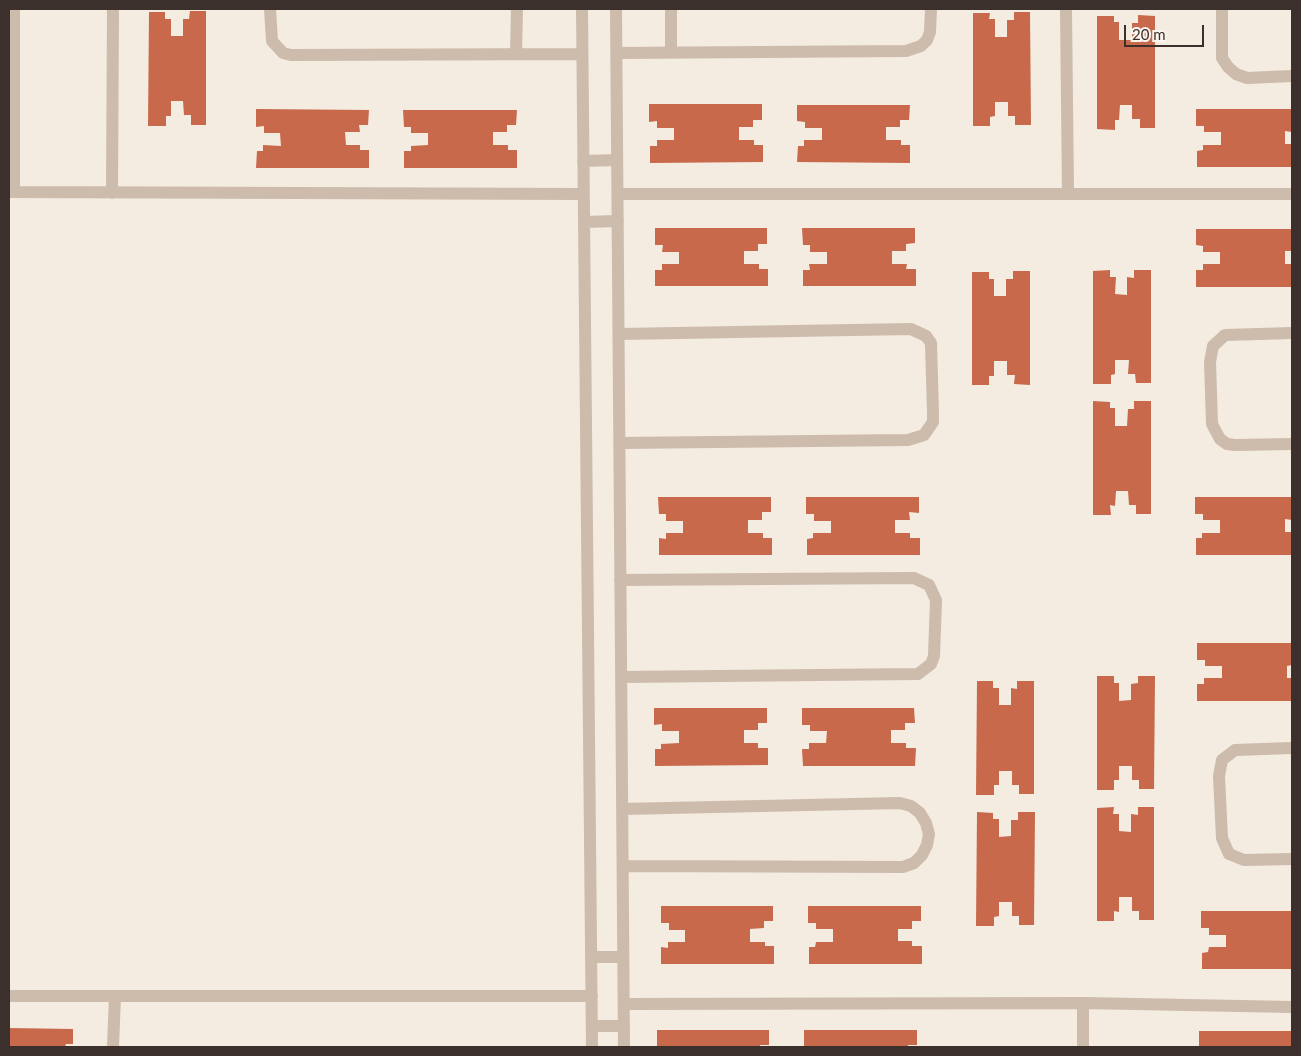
<!DOCTYPE html>
<style>
body{margin:0}
#map{position:relative;width:1301px;height:1056px;overflow:hidden;background:#f4ebe1;font-family:Lato,sans-serif}
canvas{display:block}
.frame{position:absolute;inset:0;border:10px solid #3b302b;pointer-events:none}
.scale{position:absolute;left:1124px;top:25px;width:80px;height:22px;box-sizing:border-box;border:2px solid #3b302b;border-top:0;padding-left:6px;font-size:15px;line-height:18px;white-space:nowrap;color:#3b302b;-webkit-text-stroke:4px #fbf5ee;paint-order:stroke}
</style>
<div id="map">
<canvas width="1301" height="1056"></canvas>
<div class="frame"></div>
<div class="scale">20 m</div>
</div>
<script>
const context = document.querySelector('canvas').getContext('2d');
context.lineJoin = 'round';
function fillPath(path, color) {
  context.fillStyle = color;
  context.fill(path, 'evenodd');
}
function shape(rows) {
  const path = new Path2D();
  for (const r of rows) {
    path.moveTo(r[0], r[1]);
    for (let i = 2; i < r.length; i += 2) path.lineTo(r[i], r[i + 1]);
  }
  return path;
}
function strokePath(path, color, width, dash) {
  context.strokeStyle = color;
  context.lineWidth = width;
  context.lineCap = dash ? 'butt' : 'round';
  context.setLineDash(dash || []);
  context.stroke(path);
}
fillPath(shape([
 [190,11,206,11,206,125,191,125,191,115,184,115,183,101,171,101,171,116,166,116,166,126,148,126,149,12,165,12,165,19,171,19,171,36,183,36,183,19,189,19],
 [1014,12,1030,12,1031,125,1015,125,1015,116,1008,116,1008,102,995,102,995,116,990,117,990,126,973,126,973,13,990,13,989,19,995,19,995,37,1007,37,1007,20,1014,20],
 [1138,15,1155,16,1155,128,1140,128,1140,119,1132,119,1132,105,1120,105,1119,120,1115,120,1115,130,1097,129,1097,16,1114,16,1114,22,1119,22,1119,40,1132,40,1132,23,1138,23],
 [649,104,762,104,762,120,753,120,753,127,739,127,739,140,754,140,754,145,763,145,763,162,650,163,650,146,657,146,657,140,674,140,674,128,657,128,657,121,649,122],
 [797,105,910,105,909,120,900,120,900,127,886,127,886,140,901,140,901,145,910,145,910,163,797,162,798,146,804,146,804,140,822,140,822,128,805,128,805,122,797,121],
 [256,109,369,110,368,125,359,125,360,132,345,132,346,145,360,145,360,150,369,150,369,168,256,168,257,151,263,151,263,145,281,146,280,133,264,133,264,126,256,127],
 [1196,109,1292,109,1292,132,1285,131,1285,144,1292,144,1292,167,1197,167,1197,151,1203,150,1203,145,1221,145,1221,132,1204,132,1204,126,1196,126],
 [403,110,517,110,516,125,507,125,507,132,493,132,493,145,508,145,508,150,517,150,517,168,404,168,404,151,411,151,411,146,428,145,428,133,411,133,411,127,404,127],
 [655,228,767,228,767,244,758,244,758,251,744,251,744,264,759,264,759,269,768,269,768,286,655,286,655,270,662,270,662,264,679,264,679,252,662,252,663,245,655,245],
 [802,228,915,228,915,243,906,244,906,251,892,251,892,264,907,264,906,269,916,269,916,286,803,286,803,270,810,270,809,264,827,264,827,252,810,252,810,245,803,245],
 [1196,229,1292,229,1292,251,1285,251,1285,264,1292,264,1292,287,1196,287,1196,270,1203,270,1203,264,1220,264,1220,252,1203,252,1203,246,1196,245],
 [1110,270,1110,277,1116,277,1115,294,1127,295,1127,277,1134,278,1134,270,1151,270,1151,383,1136,383,1135,374,1128,374,1129,360,1115,360,1115,374,1111,375,1111,384,1093,384,1093,271],
 [1013,271,1030,271,1030,385,1014,384,1015,375,1007,375,1007,361,994,361,994,376,989,376,989,385,972,385,972,272,989,272,989,279,994,279,994,296,1006,296,1006,279,1013,279],
 [1093,401,1110,402,1110,408,1115,408,1115,426,1127,426,1128,409,1134,409,1134,401,1151,401,1151,514,1136,514,1136,505,1129,505,1128,491,1116,491,1115,506,1110,505,1111,515,1093,515],
 [658,497,771,497,771,512,762,512,762,520,748,520,748,533,763,533,763,538,772,538,772,555,659,555,659,538,666,539,666,533,683,533,683,521,666,521,666,514,659,514],
 [806,497,919,497,919,513,909,512,910,520,895,520,895,533,910,533,910,538,920,538,920,555,807,555,807,539,813,538,813,533,831,533,831,521,814,521,814,514,806,514],
 [1195,497,1292,497,1292,520,1285,519,1285,532,1292,532,1292,555,1196,555,1196,538,1202,538,1202,533,1220,533,1220,520,1203,520,1203,514,1195,514],
 [1197,643,1292,643,1292,665,1287,666,1287,678,1292,678,1292,701,1197,701,1197,684,1204,684,1204,678,1222,678,1222,666,1205,666,1205,660,1197,660],
 [1097,676,1114,676,1114,683,1119,683,1119,701,1131,700,1131,684,1138,683,1138,676,1155,676,1154,789,1139,789,1139,780,1132,780,1132,766,1119,766,1119,780,1114,780,1114,790,1097,790],
 [977,681,993,681,993,688,999,688,999,705,1011,705,1011,688,1017,689,1017,681,1034,681,1034,794,1019,794,1019,785,1012,785,1012,771,999,771,999,785,994,785,994,795,976,795],
 [654,708,767,708,767,723,758,723,758,730,744,730,744,743,758,743,758,748,768,748,768,765,655,766,655,749,661,749,661,744,679,743,679,731,662,731,662,724,654,725],
 [802,708,914,708,915,723,905,723,905,730,891,730,891,743,906,743,906,748,916,748,915,766,803,766,802,749,809,749,809,743,826,743,827,731,810,731,810,725,802,725],
 [1114,807,1113,814,1119,814,1119,831,1131,832,1131,814,1138,815,1138,807,1154,807,1154,920,1139,920,1139,911,1132,911,1132,897,1119,897,1119,912,1114,911,1114,921,1097,921,1097,808],
 [977,812,993,813,993,819,999,819,999,837,1011,836,1011,820,1018,820,1018,812,1035,812,1034,925,1019,925,1019,916,1012,916,1012,902,999,902,999,916,994,917,994,926,976,926],
 [661,906,773,906,773,921,764,921,764,928,750,929,750,942,765,942,765,946,774,946,774,964,661,964,661,947,668,948,668,942,685,942,685,930,669,930,669,923,661,923],
 [808,906,921,906,921,921,912,921,912,929,898,929,898,941,912,941,912,946,922,946,922,964,809,964,809,947,815,947,816,942,833,942,833,929,816,929,816,923,808,923],
 [1201,911,1292,911,1292,969,1202,969,1202,953,1208,952,1209,947,1226,947,1226,935,1209,935,1209,928,1201,928],
 [9,1028,73,1029,73,1044,66,1044,65,1047,9,1047],
 [657,1030,769,1030,769,1045,760,1045,760,1047,657,1047],
 [804,1030,917,1030,917,1045,908,1045,908,1047,804,1047],
 [1199,1031,1292,1031,1292,1047,1199,1047]
]), '#c8694b');
strokePath(shape([
 [14,9,14,192],
 [270,9,272,41,283,53,291,55,582,54],
 [582,9,592,1047],
 [616,9,624,1047],
 [671,9,671,51],
 [1066,9,1068,194],
 [1222,9,1222,58,1228,67,1236,74,1247,78,1292,76],
 [617,53,906,51,921,46,927,40,930,32,931,9],
 [516,54,517,9],
 [583,161,617,160],
 [9,192,584,194],
 [112,193,113,9],
 [618,194,1292,194],
 [584,222,618,221],
 [1292,333,1225,335,1213,346,1210,362,1212,424,1220,439,1227,444,1235,445,1292,444],
 [619,334,911,329,926,336,931,343,933,413,933,422,924,435,908,440,620,443],
 [620,580,914,578,929,585,936,600,934,656,931,664,918,674,621,677],
 [1292,748,1235,750,1222,760,1219,776,1222,838,1229,854,1244,860,1292,859],
 [622,809,900,803,911,806,920,813,926,823,929,834,927,845,922,855,914,863,903,867,623,866],
 [591,957,623,957],
 [9,996,592,996],
 [624,1004,1083,1003,1292,1007],
 [592,1026,624,1026],
 [113,1047,115,996],
 [1083,1047,1083,1003]
]), '#cdbbac', 12);
</script>
